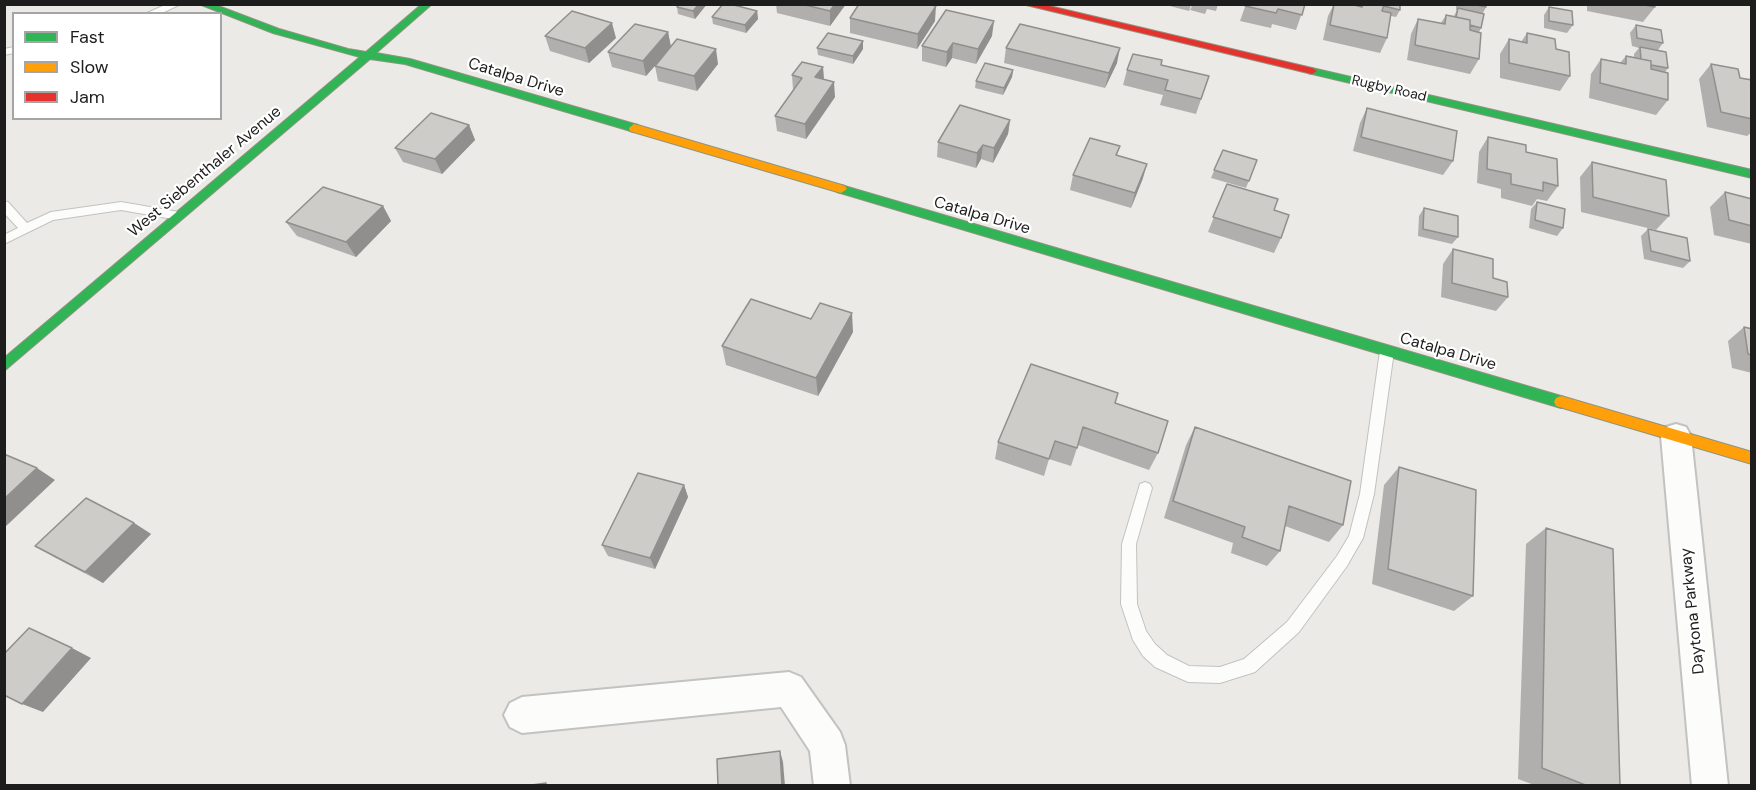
<!DOCTYPE html>
<style>
body{margin:0}
#map{position:relative;width:1756px;height:790px;overflow:hidden;background:#ebeae6;font-family:"DM Sans",sans-serif}
canvas{display:block}
.frame{position:absolute;inset:0;border:6px solid #1d1d1d;pointer-events:none}
.legend{position:absolute;left:12px;top:12px;width:210px;height:108px;box-sizing:border-box;background:#fff;border:2px solid #a5a5a5;margin:0;padding:8px 10px;list-style:none;font-size:18px;color:#1d1d1d}
.legend li{display:flex;align-items:center;gap:12px;height:30px}
.legend b{width:30px;border:2px solid #a5a5a5}
</style>
<div id="map">
<canvas width="1756" height="790"></canvas>
<div class="frame"></div>
<ul class="legend">
<li><b style="height:8px;background:#30b455"></b>Fast</li>
<li><b style="height:8px;background:#ff9f0a"></b>Slow</li>
<li><b style="height:8px;background:#e5322d"></b>Jam</li>
</ul>
</div>
<script>
const context = document.querySelector('canvas').getContext('2d');
context.lineJoin = 'round';
function shape(rows) {
  const path = new Path2D();
  for (const r of rows) {
    path.moveTo(r[0], r[1]);
    for (let i = 2; i < r.length; i += 2) path.lineTo(r[i], r[i + 1]);
  }
  return path;
}
function strokePath(path, color, width, dash) {
  context.strokeStyle = color;
  context.lineWidth = width;
  context.lineCap = dash ? 'butt' : 'round';
  context.setLineDash(dash || []);
  context.stroke(path);
}
function fillPath(path, color) {
  context.fillStyle = color;
  context.fill(path, 'evenodd');
}
function drawText(font, color, halo, rows, align = 'center') {
  context.font = font + ' "DM Sans",sans-serif';
  context.lineWidth = 4.5;
  context.setLineDash([]);
  context.textBaseline = 'middle';
  context.strokeStyle = halo;
  context.fillStyle = color;
  for (const [text, x, y, turn = 0] of rows) {
    context.save();
    context.translate(x, y);
    context.rotate((+turn || 0) * Math.PI / 180);
    context.textAlign = isNaN(turn) ? turn : align;
    if (halo) context.strokeText(text, 0, 0);
    context.fillText(text, 0, 0);
    context.restore();
  }
}
const lane = shape([
 [167,4,181,4,160,14,145,14,167,4],
 [14,47,14,53,4,55,4,49,14,47],
 [4,201,8,202,27,223,51,212,121,202,179,212,185,216,179,220,121,210,53,220,4,244,4,235,18,228,4,213,4,201],
 [1387,346,1394,351,1374,494,1363,538,1347,566,1299,632,1255,672,1220,683,1188,682,1155,667,1143,656,1133,640,1121,604,1122,544,1140,484,1145,482,1150,484,1152,488,1136,544,1137,604,1146,631,1155,644,1167,655,1189,666,1220,667,1244,659,1287,622,1337,556,1349,536,1360,494,1380,351,1387,346]
]);
const street = shape([
 [1676,424,1686,427,1691,436,1728,786,1692,786,1661,436,1666,427,1676,424],
 [789,672,801,677,840,732,845,745,850,786,814,786,810,751,781,707,522,733,510,727,504,715,510,703,522,697,789,672]
]);
const fast = shape([
 [199,4,213,4,279,29,348,49,366,52,422,4,432,4,376,53,410,59,638,125,639,128,634,132,405,64,370,59,4,371,4,358,360,57,273,33,199,4],
 [1312,68,1752,170,1752,178,1308,73,1307,71,1312,68],
 [841,185,1561,396,1566,398,1568,402,1566,406,1561,408,837,192,837,186,841,185]
]);
const slow = shape([
 [634,124,845,186,847,189,841,193,630,131,629,128,634,124],
 [1561,396,1752,452,1752,464,1556,406,1554,402,1556,398,1561,396]
]);
const jam = shape([
 [1022,4,1041,4,1312,68,1317,71,1312,74,1022,4]
]);
strokePath(lane, '#c2c2c0', 2);
strokePath(street, '#c2c2c0', 4);
strokePath(fast, '#909380', 2);
strokePath(slow, '#909380', 2);
strokePath(jam, '#909380', 2);
fillPath(lane, '#fcfcfb');
fillPath(street, '#fcfcfb');
fillPath(fast, '#30b455');
fillPath(slow, '#ff9f0a');
fillPath(jam, '#e5322d');
fillPath(shape([
 [679,4,707,4,695,19,678,14,677,7],
 [776,4,846,4,830,26,777,13],
 [1162,4,1218,4,1216,11,1207,9,1205,14,1190,10,1192,6,1191,5,1189,11],
 [1246,4,1305,4,1296,30,1272,24,1271,28,1240,21],
 [1334,4,1350,4,1360,7,1361,4,1400,4,1400,10,1396,17,1391,16,1387,38,1380,53,1323,40,1328,16],
 [1456,4,1486,4,1486,7,1483,13,1481,28,1479,32,1479,59,1470,74,1407,60,1411,34,1418,19,1441,23,1446,15,1454,16,1457,10,1456,10],
 [1587,4,1654,4,1655,7,1643,22,1587,11],
 [1549,7,1573,25,1567,33,1544,28,1544,15],
 [757,11,758,19,746,33,713,24,712,17],
 [850,18,935,21,917,49,850,33],
 [1636,25,1663,43,1658,50,1668,68,1665,72,1668,100,1656,115,1589,98,1591,74,1601,59,1620,63,1626,56,1634,57,1634,54,1639,48,1632,46,1630,33],
 [668,32,671,47,718,64,697,91,658,81,655,66,646,76,612,67,608,52],
 [1527,33,1556,49,1570,76,1560,91,1500,78,1500,54,1509,39,1521,42],
 [545,36,616,38,589,63,550,51],
 [992,36,976,64,952,58,946,67,922,61,922,46],
 [817,48,863,49,853,64,818,55],
 [1006,48,1117,63,1105,88,1004,63],
 [1711,64,1740,78,1752,80,1752,132,1747,136,1707,127,1699,79],
 [823,67,824,80,835,97,806,139,777,131,775,116,793,90,792,75],
 [1013,70,1012,77,1003,95,975,88,976,81],
 [1127,70,1209,76,1196,114,1160,105,1163,95,1123,85],
 [1367,108,1453,161,1443,175,1353,151,1360,123],
 [1010,120,1008,134,993,163,981,159,976,168,937,157,938,142],
 [469,125,475,140,442,174,403,162,395,148],
 [1488,137,1526,152,1558,186,1547,201,1537,199,1532,206,1501,198,1501,189,1477,183,1479,152],
 [1120,146,1117,155,1143,178,1131,208,1070,190,1073,175],
 [1223,150,1257,160,1246,188,1211,178],
 [1592,162,1669,216,1656,230,1581,212,1580,177],
 [1227,184,1274,210,1281,238,1274,253,1208,232],
 [1725,192,1752,199,1752,244,1714,235,1710,207],
 [1537,202,1563,228,1557,236,1529,228,1531,209],
 [383,206,391,221,356,257,297,236,286,222],
 [1424,208,1458,237,1452,244,1418,236,1419,216],
 [1648,229,1690,261,1683,268,1644,259,1641,236],
 [1453,249,1493,278,1508,297,1496,311,1441,297,1443,264],
 [1744,327,1752,329,1752,373,1732,368,1728,341],
 [853,332,818,396,726,365,722,346],
 [1115,403,1158,453,1149,470,1078,445,1071,466,1049,459,1044,476,995,459,998,442],
 [1195,427,1343,525,1329,542,1285,526,1280,551,1267,566,1231,553,1233,543,1164,518,1186,445],
 [1399,467,1473,596,1454,611,1372,584,1384,485],
 [684,485,688,497,655,569,608,556,602,545],
 [134,523,151,534,103,583,54,557,35,546],
 [1546,528,1620,786,1537,786,1518,779,1526,544]
]), '#b1afad');
fillPath(shape([
 [699,4,707,4,695,19,693,11],
 [835,4,846,4,830,26,830,11],
 [936,6,935,21,917,49,918,34],
 [757,11,758,19,746,33,745,25],
 [994,21,992,36,976,64,978,49],
 [612,23,616,38,589,63,585,48],
 [668,32,671,47,646,76,643,61],
 [863,41,863,49,853,64,853,56],
 [953,43,952,58,946,67,947,52],
 [1120,48,1117,63,1105,88,1109,73],
 [716,49,718,64,697,91,694,76],
 [823,67,824,82,815,77],
 [1013,70,1012,77,1003,95,1004,88],
 [834,82,835,97,806,139,805,124],
 [1010,120,1008,134,993,163,994,148],
 [469,125,475,140,442,174,435,159],
 [983,145,981,159,976,168,977,153],
 [1147,164,1143,178,1131,208,1135,193],
 [383,206,391,221,356,257,346,242],
 [852,313,853,332,818,396,816,378],
 [37,468,55,480,4,528,4,499],
 [684,485,688,497,655,569,650,558],
 [134,523,151,534,103,583,85,572],
 [72,648,91,658,43,712,22,704],
 [780,751,783,762,785,786,782,786]
]), '#908f8d');
const building = shape([
 [679,4,699,4,693,11,677,7,679,4],
 [723,4,730,4,757,11,745,25,712,17,723,4],
 [801,4,835,4,830,11,801,4],
 [859,4,929,4,936,6,918,34,850,18,859,4],
 [1246,4,1305,4,1302,15,1278,9,1276,13,1245,6,1246,4],
 [1334,4,1350,4,1362,7,1363,4,1384,4,1382,11,1391,13,1387,38,1330,25,1334,4],
 [1384,4,1400,4,1400,10,1384,6,1384,4],
 [1472,4,1486,4,1486,7,1472,4],
 [1639,4,1654,4,1655,7,1639,4],
 [1549,7,1572,11,1573,25,1549,21,1549,7],
 [1458,8,1484,14,1481,28,1470,25,1470,20,1456,17,1458,8],
 [946,10,994,21,978,49,953,43,947,52,922,46,946,10],
 [572,11,612,23,585,48,545,36,572,11],
 [1446,15,1470,20,1470,30,1481,33,1479,59,1415,45,1418,19,1445,24,1446,15],
 [635,24,668,32,643,61,608,52,635,24],
 [1020,24,1120,48,1109,73,1006,48,1020,24],
 [1636,25,1661,30,1663,43,1637,38,1636,25],
 [828,33,863,41,853,56,817,48,828,33],
 [1527,33,1555,39,1556,49,1569,52,1570,76,1509,63,1509,39,1527,43,1527,33],
 [677,39,716,49,694,76,655,66,677,39],
 [1640,47,1666,52,1668,68,1651,65,1651,61,1641,59,1640,47],
 [1133,54,1162,60,1161,65,1209,76,1201,99,1165,90,1168,80,1127,70,1133,54],
 [1626,56,1651,61,1651,69,1668,73,1668,100,1600,83,1601,59,1626,64,1626,56],
 [802,62,823,67,815,77,834,82,805,124,775,116,802,78,792,75,802,62],
 [985,63,1013,70,1004,88,976,81,985,63],
 [1711,64,1738,69,1740,78,1752,80,1752,119,1721,112,1711,64],
 [960,105,1010,120,994,148,983,145,977,153,938,142,960,105],
 [1367,108,1457,131,1453,161,1361,137,1367,108],
 [431,113,469,125,435,159,395,148,431,113],
 [1488,137,1526,145,1526,152,1557,159,1558,186,1543,182,1543,191,1511,184,1511,174,1487,169,1488,137],
 [1090,138,1120,146,1116,155,1147,164,1135,193,1073,175,1090,138],
 [1223,150,1257,160,1249,181,1214,170,1223,150],
 [1592,162,1666,180,1669,216,1593,197,1592,162],
 [1227,184,1278,199,1274,210,1289,215,1281,238,1213,217,1227,184],
 [323,187,383,206,346,242,286,222,323,187],
 [1725,192,1752,199,1752,226,1729,220,1725,192],
 [1537,202,1565,209,1563,228,1535,220,1537,202],
 [1424,208,1458,216,1458,237,1423,229,1424,208],
 [1648,229,1687,238,1690,261,1651,251,1648,229],
 [1453,249,1493,259,1493,278,1507,282,1508,297,1452,283,1453,249],
 [751,299,811,319,820,303,852,313,816,378,722,346,751,299],
 [1744,327,1752,329,1752,355,1748,354,1744,327],
 [1031,364,1118,393,1115,403,1168,421,1158,453,1083,427,1077,448,1055,441,1049,459,998,442,1031,364],
 [1195,427,1351,481,1343,525,1289,506,1280,551,1242,537,1245,527,1173,501,1195,427],
 [4,454,37,468,4,499,4,454],
 [1399,467,1476,490,1473,596,1388,569,1399,467],
 [638,473,684,485,650,558,602,545,638,473],
 [86,498,134,523,85,572,35,546,86,498],
 [1546,528,1613,549,1620,786,1588,786,1542,768,1546,528],
 [29,628,72,648,22,704,4,695,4,654,29,628],
 [780,751,782,786,718,786,717,759,780,751],
 [546,783,546,786,524,786,546,783]
]);
fillPath(building, '#ceccc9');
strokePath(building, '#908f8d', 1.5);
drawText('14px', '#1d1d1d', '#fff', [
 ["Rugby Road",1389,89,13]
]);
drawText('16px', '#1d1d1d', '#fff', [
 ["Catalpa Drive",516,78,17],
 ["West Siebenthaler Avenue",205,172,-40],
 ["Catalpa Drive",982,216,16],
 ["Catalpa Drive",1448,352,16],
 ["Daytona Parkway",1693,611,-96]
]);
</script>
